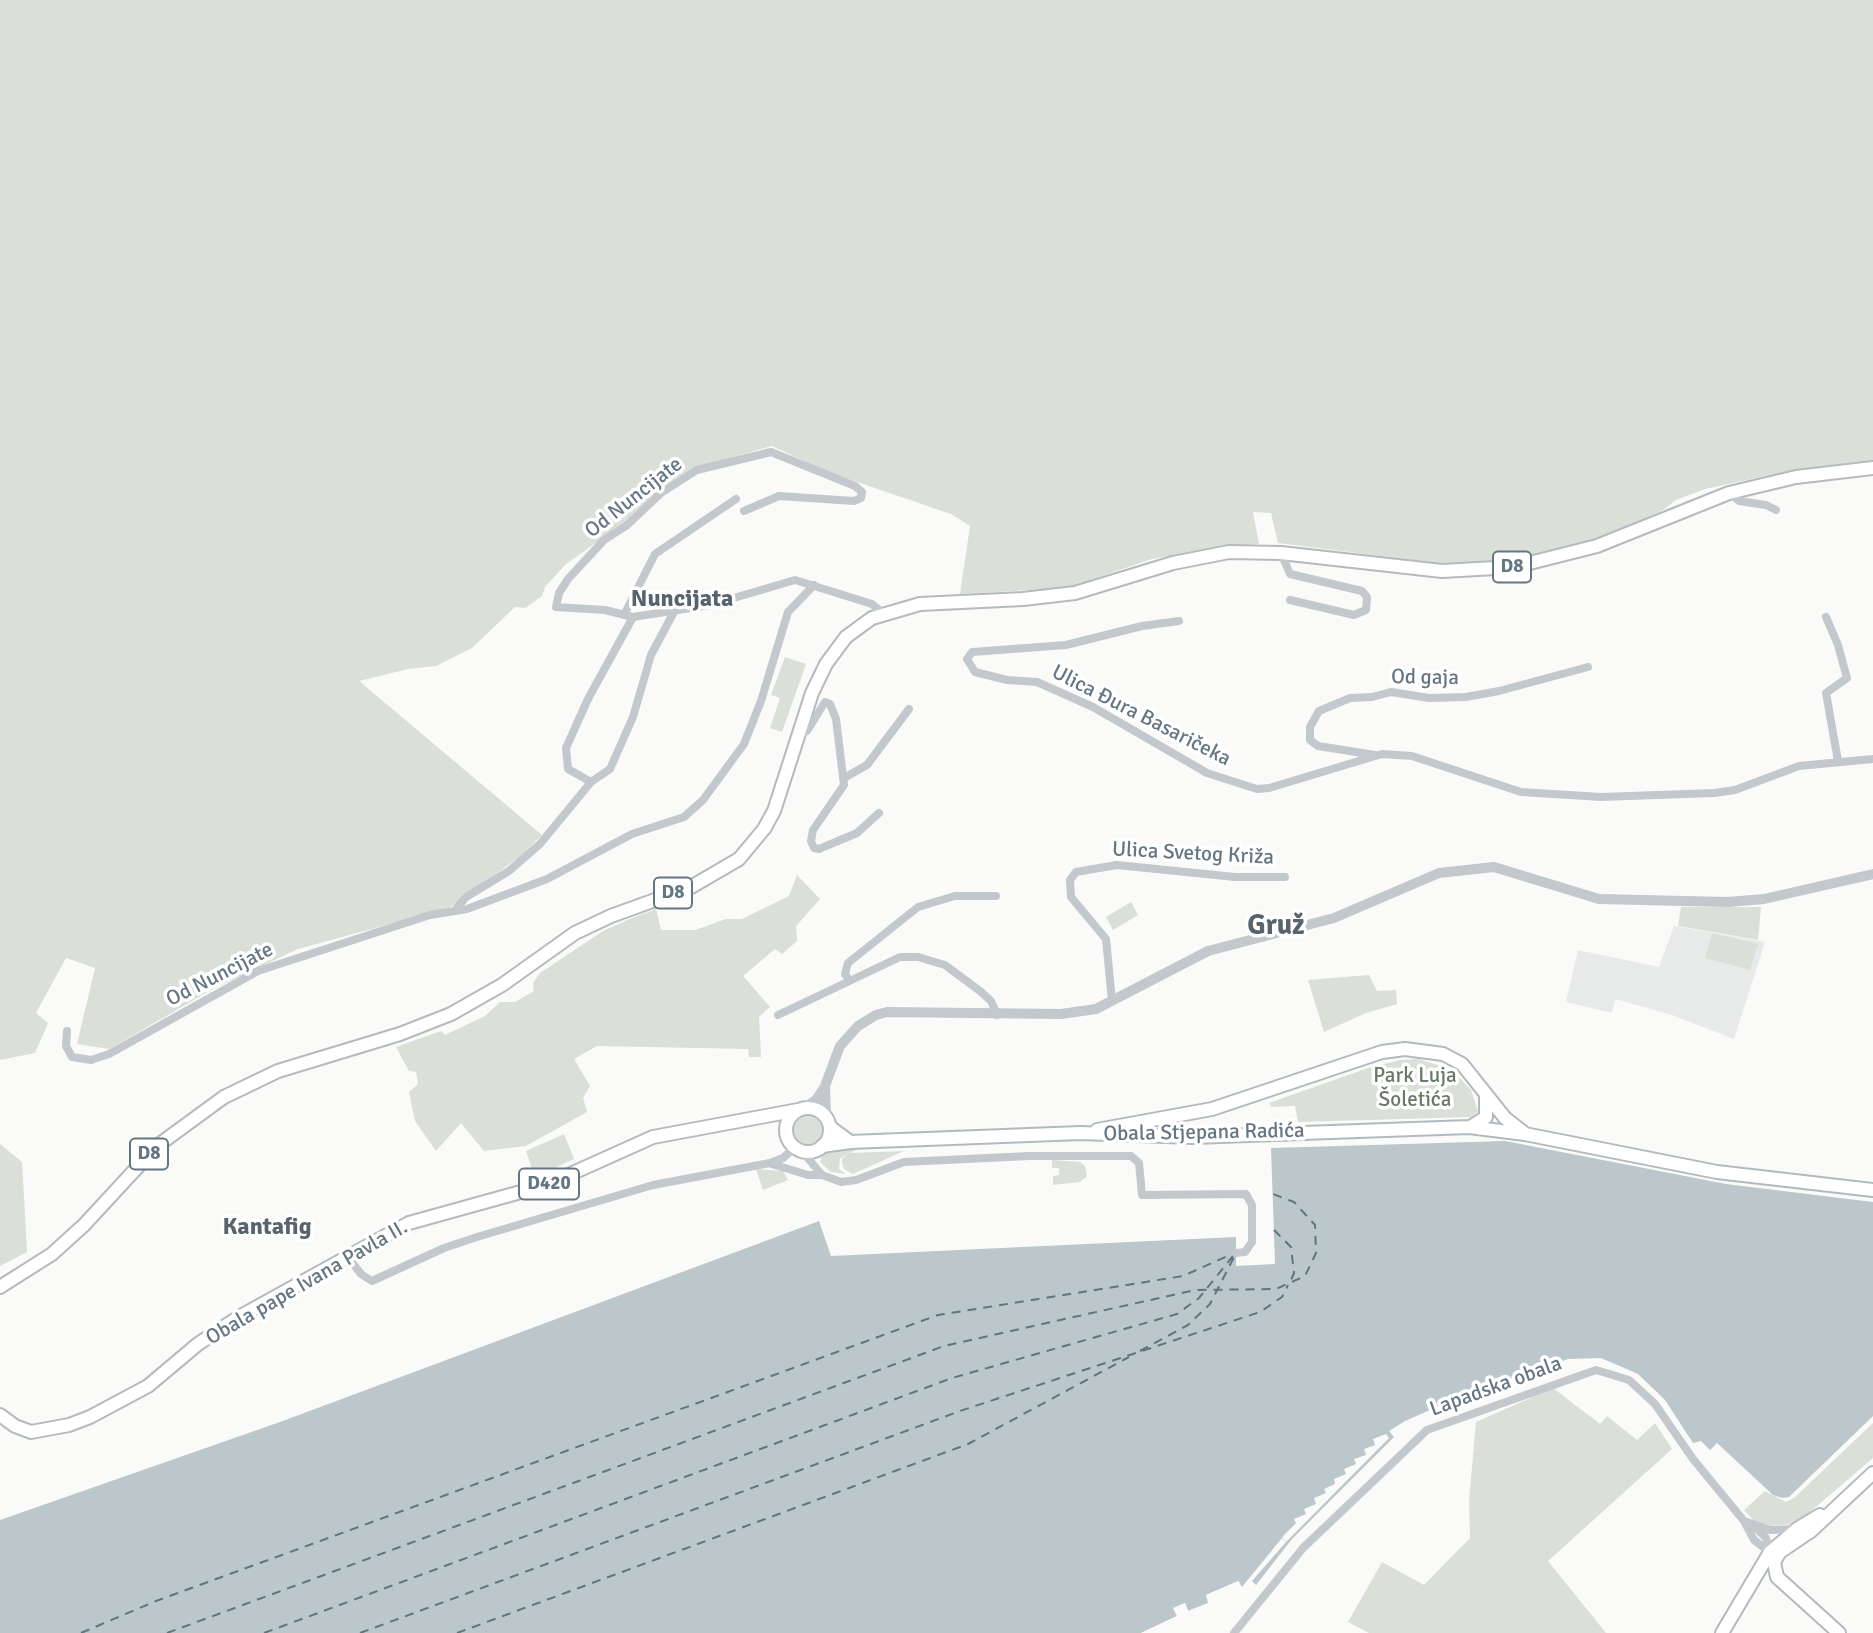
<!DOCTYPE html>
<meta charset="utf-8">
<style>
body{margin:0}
canvas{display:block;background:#fafaf8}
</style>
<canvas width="1873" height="1633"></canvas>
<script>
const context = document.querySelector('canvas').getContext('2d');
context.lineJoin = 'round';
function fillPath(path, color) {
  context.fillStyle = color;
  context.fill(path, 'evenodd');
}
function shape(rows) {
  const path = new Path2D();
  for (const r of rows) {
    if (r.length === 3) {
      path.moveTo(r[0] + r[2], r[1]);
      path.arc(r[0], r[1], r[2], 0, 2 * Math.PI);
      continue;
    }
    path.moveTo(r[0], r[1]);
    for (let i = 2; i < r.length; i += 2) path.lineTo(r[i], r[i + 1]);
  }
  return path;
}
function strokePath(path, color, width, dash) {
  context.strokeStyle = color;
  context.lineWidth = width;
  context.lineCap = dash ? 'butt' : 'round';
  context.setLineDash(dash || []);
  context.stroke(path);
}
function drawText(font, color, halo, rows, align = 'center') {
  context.font = font + ' Signika,sans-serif';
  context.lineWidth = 7;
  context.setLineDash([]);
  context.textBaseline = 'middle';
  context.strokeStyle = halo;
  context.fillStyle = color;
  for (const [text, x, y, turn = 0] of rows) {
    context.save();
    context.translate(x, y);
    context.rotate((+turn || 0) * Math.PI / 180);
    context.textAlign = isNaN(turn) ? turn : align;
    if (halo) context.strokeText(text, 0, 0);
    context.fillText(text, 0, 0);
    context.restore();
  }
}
fillPath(shape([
 [1674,926,1765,942,1734,1039,1672,1015,1615,999,1612,1013,1566,1002,1578,950,1659,967]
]), '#e8e9e9');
fillPath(shape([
 [0,0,1873,0,1873,460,1798,469,1705,489,1676,500,1663,510,1612,534,1533,557,1476,563,1436,563,1278,543,1271,513,1253,512,1259,544,1220,547,1152,559,1067,588,960,594,970,526,951,514,828,472,772,446,697,467,659,490,623,523,565,565,545,587,542,596,525,608,515,607,472,648,436,666,408,669,359,681,542,835,522,855,449,908,298,949,213,989,109,1049,77,1044,95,968,66,958,36,1013,48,1023,35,1053,0,1060],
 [785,657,806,664,782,732,770,728,780,698,771,695],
 [797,875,820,899,796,926,797,941,782,954,775,949,743,976,770,1007,759,1017,761,1057,749,1057,748,1049,597,1046,574,1059,590,1086,583,1098,587,1112,526,1146,484,1151,461,1123,436,1151,415,1121,409,1092,418,1084,416,1072,409,1071,396,1047,441,1031,445,1035,485,1016,500,1002,515,1002,534,991,533,983,540,973,603,931,632,918,656,909,661,930,695,930,726,919,742,919,789,896],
 [1131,902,1138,915,1113,930,1106,917],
 [1681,907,1761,907,1758,940,1678,926],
 [1712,933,1758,944,1750,970,1705,958],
 [1369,975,1377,991,1396,990,1397,1004,1366,1013,1324,1032,1308,980],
 [1418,1059,1451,1069,1471,1090,1478,1111,1471,1117,1298,1122,1295,1106,1272,1107,1269,1103,1368,1068,1400,1060],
 [808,1130,14],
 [564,1134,574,1159,535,1177,526,1151],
 [0,1144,22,1162,27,1252,0,1266],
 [857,1147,856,1150,840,1158,839,1169,846,1174,831,1172,820,1162,825,1148],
 [904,1151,853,1174,844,1169,842,1163,842,1158,850,1153],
 [1052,1160,1080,1162,1085,1166,1087,1177,1079,1182,1053,1185,1053,1176,1059,1175,1059,1168,1052,1168],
 [756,1169,783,1171,788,1180,763,1190],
 [1553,1388,1600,1424,1607,1416,1637,1440,1655,1423,1672,1449,1548,1561,1606,1633,1369,1633,1348,1622,1382,1562,1424,1585,1470,1538,1469,1501,1476,1422],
 [1873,1423,1873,1458,1803,1518,1792,1524,1768,1526,1755,1522,1744,1510,1765,1491,1786,1502,1794,1498]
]), '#dadfd7');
fillPath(shape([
 [1505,1141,1726,1184,1873,1202,1873,1416,1789,1497,1782,1498,1773,1495,1717,1443,1710,1450,1701,1441,1693,1443,1665,1400,1638,1374,1601,1358,1568,1359,1464,1395,1405,1421,1389,1431,1394,1437,1292,1539,1256,1585,1252,1581,1286,1542,1282,1538,1242,1587,1238,1581,1206,1595,1209,1603,1188,1611,1185,1603,1174,1608,1177,1616,1141,1633,0,1633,0,1520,280,1422,819,1221,831,1256,1236,1237,1236,1266,1275,1264,1271,1148]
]), '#bbc7cb');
fillPath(shape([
 [1386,1434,1389,1438,1286,1542,1282,1537,1296,1523,1294,1519,1306,1514,1304,1509,1316,1504,1314,1498,1326,1493,1324,1489,1335,1484,1334,1479,1346,1474,1344,1469,1356,1464,1354,1459,1366,1455,1364,1449,1375,1445,1373,1439],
 [1239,1581,1242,1591,1237,1585,1210,1597,1210,1606,1189,1614,1183,1608,1178,1610,1179,1619,1149,1633,1141,1633,1177,1616,1173,1608,1185,1603,1188,1611,1208,1603,1206,1595]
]), '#fafaf8');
strokePath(shape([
 [1274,1230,1291,1247,1294,1273,1291,1280],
 [1140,1351,1188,1325,1210,1304,1234,1257],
 [81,1633,156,1601,938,1315,1183,1276,1232,1254],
 [167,1633,944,1346,1195,1290,1276,1289,1305,1276,1316,1253,1315,1225,1294,1202,1273,1194],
 [264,1633,952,1378,1177,1314,1199,1298,1233,1256],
 [360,1633,960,1411,1260,1312,1282,1297,1288,1285],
 [457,1633,968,1444,1129,1357]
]), '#60757c', 2, [9, 7]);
const secondary = shape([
 [1472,1126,1486,1117,1486,1094],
 [830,1127,849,1141],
 [1097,1130,1212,1109,1382,1052,1405,1049,1443,1054,1462,1064,1505,1118,1523,1132],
 [822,1146,850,1142,1080,1133,1193,1137,1469,1127,1525,1134,1717,1172,1873,1190],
 [1722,1633,1770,1552,1797,1529,1820,1515],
 [1839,1633,1777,1577,1774,1562,1780,1552,1811,1531,1873,1473]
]);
const primary = shape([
 [808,1130,22],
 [0,1287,52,1254,84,1225,157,1146,224,1097,278,1071,400,1034,451,1014,502,985,575,933,611,916,691,887,739,859,764,829,774,811,812,693,826,664,846,637,872,618,920,604,1023,599,1075,593,1173,563,1229,552,1281,553,1442,571,1514,567,1597,546,1729,493,1796,477,1873,468],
 [0,1415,15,1426,31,1432,69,1425,90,1417,148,1386,198,1344,239,1317,409,1223,546,1185,653,1137,798,1110]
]);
strokePath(secondary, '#b3babf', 16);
strokePath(primary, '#b5babe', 16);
strokePath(shape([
 [1729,493,1739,501,1766,505,1776,510],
 [744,511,779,496,854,501,861,498,862,492,855,486,771,452,697,470,661,493,626,526,604,540,568,579,559,593,556,607,605,610,633,617,710,605,795,580,872,604,883,613],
 [1281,553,1290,574,1362,591,1367,597,1366,610,1354,615,1290,600],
 [624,615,655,554,736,499],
 [1826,617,1838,645,1847,678,1826,693,1838,761],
 [1179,621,1142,626,1066,645,972,652,967,659,975,672,1007,680,1037,682,1093,707,1207,773,1257,789,1269,788,1382,754,1412,756,1521,792,1601,797,1714,793,1735,790,1799,766,1873,759],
 [799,735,807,731,825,702,830,704,836,719,844,785,813,830,811,841,814,848,819,849,857,833,879,813],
 [1375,755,1318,746,1310,740,1310,727,1319,711,1350,698,1372,697,1391,692,1429,698,1466,697,1499,691,1588,667],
 [844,778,867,765,909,709],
 [591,782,568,769,566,748,588,699,633,617],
 [455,910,466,897,509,871,540,844,591,782,610,769,633,717,651,655,675,610],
 [849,980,845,974,848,963,918,907,955,896,996,896],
 [1112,1001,1106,939,1071,897,1070,880,1076,872,1117,865,1235,877,1285,877],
 [778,1015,900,957,918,957,945,965,980,991,991,1001,997,1015],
 [67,1031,66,1046,72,1057,91,1060,109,1054,258,971,430,915,467,909,547,879,632,834,684,817,703,800,744,744,761,701,788,612,814,585],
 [801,1150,822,1175,841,1182,856,1180,904,1162,1029,1156,1131,1156,1139,1163,1142,1195,1246,1194,1252,1205,1252,1242,1245,1252,1236,1253],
 [772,1164,808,1175,822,1175],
 [348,1257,361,1274,372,1281,444,1248,477,1237,653,1185,770,1163,783,1158,795,1147],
 [1744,1521,1770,1530,1794,1529],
 [1756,1528,1766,1538,1770,1552],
 [1234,1633,1303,1548,1427,1430,1596,1370,1629,1380,1655,1404,1693,1459,1744,1521,1754,1540,1771,1553]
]), '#c3c8cc', 8);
strokePath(shape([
 [804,1108,816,1100,824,1088],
 [826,1118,825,1086,840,1046,858,1026,876,1015,887,1012,1061,1014,1096,1009,1208,951,1334,918,1439,873,1494,867,1599,899,1728,902,1764,899,1873,874]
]), '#c3c8cc', 10);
strokePath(secondary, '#fff', 12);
strokePath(primary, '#fff', 12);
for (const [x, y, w] of [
 [1512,567,38],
 [673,893,38],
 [149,1154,38],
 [549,1184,60]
]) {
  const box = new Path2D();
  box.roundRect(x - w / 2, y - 15.5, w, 31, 5);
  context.fillStyle = '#fff';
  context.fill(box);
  strokePath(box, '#657683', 2);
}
drawText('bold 19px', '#657683', null, [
 ["D8",1512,567],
 ["D8",673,893],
 ["D8",149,1154],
 ["D420",549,1184]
]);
drawText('21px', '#657683', '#fff', [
 ["Od Nuncijate",634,498,-38],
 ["Od gaja",1425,678,1],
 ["Ulica Đura Basaričeka",1141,716,27],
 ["Ulica Svetog Križa",1193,854,3],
 ["Od Nuncijate",220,975,-27],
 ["Obala Stjepana Radića",1204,1133,-1],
 ["Obala pape Ivana Pavla II.",307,1283,-30],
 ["Lapadska obala",1496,1387,-20]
]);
drawText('21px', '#687a64', '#fff', [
 ["Park Luja",1415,1076],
 ["Šoletića",1415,1100]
]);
drawText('bold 24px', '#57646e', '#fff', [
 ["Nuncijata",682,600],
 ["Kantafig",267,1228]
]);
drawText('bold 28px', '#57646e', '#fff', [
 ["Gruž",1276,927]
]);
</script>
